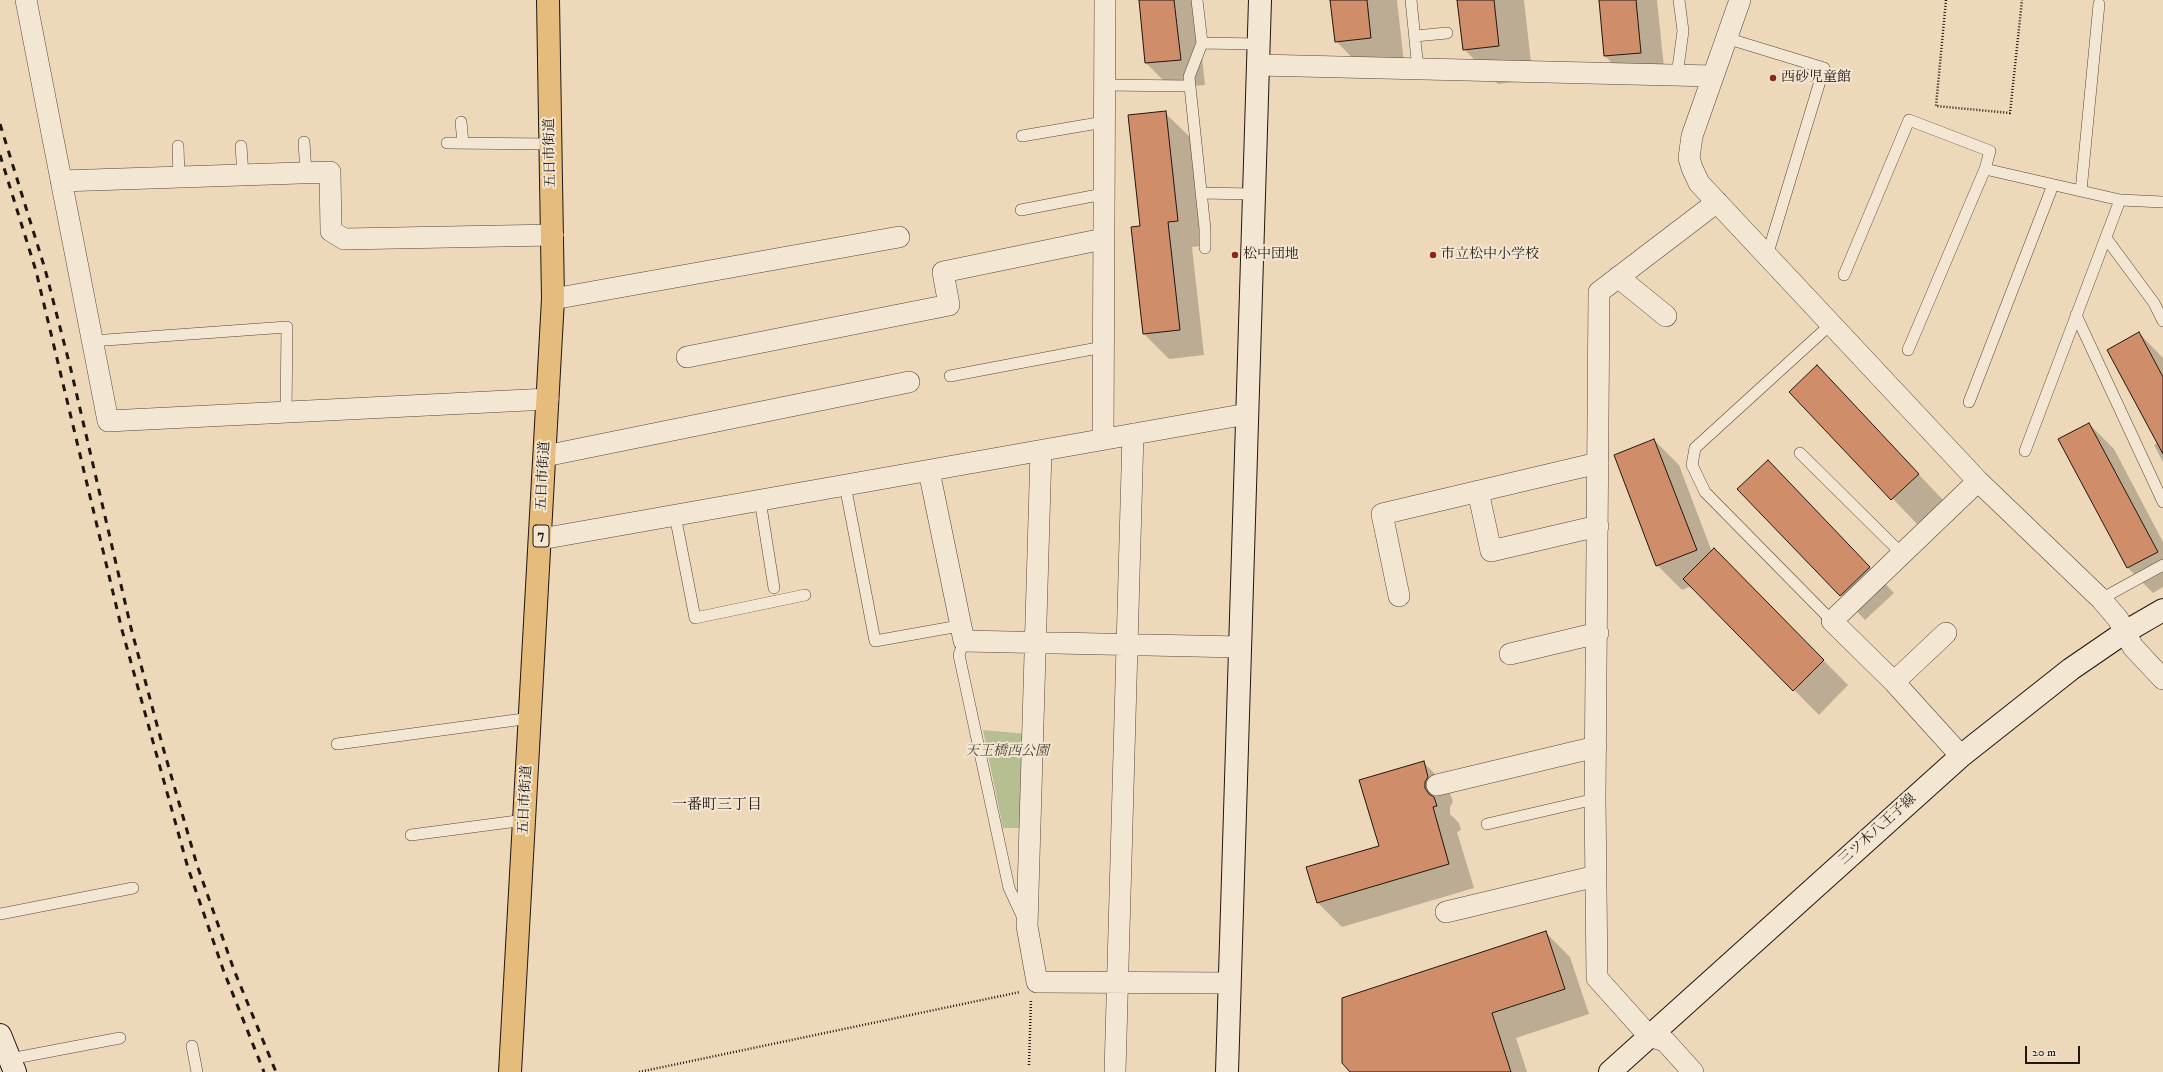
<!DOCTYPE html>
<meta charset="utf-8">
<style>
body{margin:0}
#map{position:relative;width:2163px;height:1072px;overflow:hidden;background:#edd8ba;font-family:"IM FELL DW Pica",serif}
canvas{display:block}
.scale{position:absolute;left:2025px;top:1046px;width:55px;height:18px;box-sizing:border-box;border:2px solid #211710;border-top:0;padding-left:5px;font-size:12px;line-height:14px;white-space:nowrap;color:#211710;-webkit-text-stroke:3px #f3e6d2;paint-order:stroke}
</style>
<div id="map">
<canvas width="2163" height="1072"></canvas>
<div class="scale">20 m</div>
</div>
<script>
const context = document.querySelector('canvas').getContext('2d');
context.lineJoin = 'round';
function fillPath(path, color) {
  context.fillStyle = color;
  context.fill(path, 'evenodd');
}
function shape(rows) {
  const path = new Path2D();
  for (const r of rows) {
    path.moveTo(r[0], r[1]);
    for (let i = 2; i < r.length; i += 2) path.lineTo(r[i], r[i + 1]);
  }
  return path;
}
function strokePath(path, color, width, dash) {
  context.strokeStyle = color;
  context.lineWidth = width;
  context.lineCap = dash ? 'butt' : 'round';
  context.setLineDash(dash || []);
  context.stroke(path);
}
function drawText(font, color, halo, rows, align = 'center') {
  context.font = font + ' "IM FELL DW Pica","Noto Serif JP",serif';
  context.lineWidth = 4;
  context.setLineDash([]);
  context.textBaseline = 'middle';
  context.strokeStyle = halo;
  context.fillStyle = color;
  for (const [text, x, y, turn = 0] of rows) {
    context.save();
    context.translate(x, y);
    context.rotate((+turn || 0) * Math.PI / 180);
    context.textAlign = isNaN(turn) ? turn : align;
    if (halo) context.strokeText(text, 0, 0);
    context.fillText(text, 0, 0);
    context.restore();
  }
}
fillPath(shape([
 [983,730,1027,734,1025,828,1003,828]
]), '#b5bf92');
fillPath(shape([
 [1140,0,1196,0,1205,85,1171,88,1146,63],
 [1331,0,1397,0,1405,72,1370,76,1336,41],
 [1458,0,1524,0,1533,80,1498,84,1464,49],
 [1600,0,1657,0,1665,77,1630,81,1605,56],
 [1165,113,1190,137,1202,246,1192,247,1204,355,1169,359,1144,334,1142,227],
 [2139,333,2163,358,2163,462,2154,445,2158,443],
 [1817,367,1943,500,1917,524,1791,392],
 [2089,424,2114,449,2163,542,2163,587,2153,593,2128,568,2060,440],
 [1654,440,1679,465,1712,552,1714,550,1848,685,1819,715,1691,586,1682,590,1657,565],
 [1793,486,1894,593,1865,620,1739,489],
 [1423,762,1448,787,1453,802,1450,807,1450,814,1459,823,1461,830,1457,832,1474,888,1342,927,1317,902,1380,846],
 [1545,932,1570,957,1589,1014,1516,1038,1527,1072,1351,1072]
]), '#0003');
const building = shape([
 [1139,0,1174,0,1181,60,1145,63,1139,0],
 [1330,0,1367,0,1371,38,1335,42,1330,0],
 [1457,0,1494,0,1499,46,1463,50,1457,0],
 [1599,0,1636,0,1641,53,1604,56,1599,0],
 [1166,111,1178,221,1168,222,1180,330,1143,334,1131,227,1140,226,1128,115,1166,111],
 [2139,332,2163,377,2163,454,2107,350,2139,332],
 [1817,365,1919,474,1891,500,1789,392,1817,365],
 [2089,423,2158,552,2127,568,2058,439,2089,423],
 [1654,439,1697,550,1656,566,1614,455,1654,439],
 [1768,460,1870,567,1840,596,1737,489,1768,460],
 [1714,548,1824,660,1793,691,1683,579,1714,548],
 [1424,761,1428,777,1425,782,1425,788,1429,794,1434,797,1437,806,1433,807,1449,864,1317,903,1306,867,1379,846,1359,780,1424,761],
 [1546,931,1565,989,1492,1013,1511,1072,1350,1072,1342,1063,1342,998,1546,931]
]);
fillPath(building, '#d08d6a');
strokePath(building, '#211710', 1);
const lane = shape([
 [1197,0,1202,43,1189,77,1205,229,1205,248],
 [1411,0,1418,70],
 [1415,36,1447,33],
 [1726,38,1824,68,1767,256],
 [1202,43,1258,44],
 [1677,75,1683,31,1679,0],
 [1105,85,1190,86],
 [461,122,463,143],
 [1022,136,1104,122],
 [304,142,306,173],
 [447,143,551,144],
 [178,146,179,177],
 [241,146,243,175],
 [1985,169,2120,200,2163,202],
 [2081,191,2099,4],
 [1201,193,1253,194],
 [1021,210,1103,194],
 [2106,238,2154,303,2163,321],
 [1844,275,1909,120,1990,151,1985,169,1908,350],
 [2076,315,2163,502],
 [1831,324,1695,448,1692,465,1705,492,1832,621],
 [92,341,287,327,286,413],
 [950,376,1103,347],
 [1969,402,2053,185],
 [2025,451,2120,200],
 [1800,453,1902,554],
 [845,485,875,641,959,626],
 [760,500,774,588],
 [675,515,695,618,805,595],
 [2101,599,2163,565],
 [964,641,959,655,1009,888,1023,918],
 [337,744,531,718],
 [1487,824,1595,799],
 [411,835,525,820],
 [0,914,133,888],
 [192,1046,197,1072],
 [10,1059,120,1038]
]);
const street = shape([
 [26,0,108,421,548,399],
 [1740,0,1692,136,1689,158,1692,168,1699,183,1978,481,2101,599,2118,619,2133,647,2163,679],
 [1258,65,1713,76],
 [61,181,330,172,331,231,344,239,553,235],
 [1618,277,1666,316],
 [553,299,899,237],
 [687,357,949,305,943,272,1103,239],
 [1103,439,1105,0],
 [1041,451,1027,926,1037,982,1229,983],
 [545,456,909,382],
 [929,471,964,641,1239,647],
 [1478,491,1491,551,1598,526],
 [541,539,1247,414],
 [1399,596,1382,514,1598,463],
 [1510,654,1598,633],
 [1894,682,1946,633],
 [1961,756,1894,682,1832,621,1978,481],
 [1437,785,1596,747],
 [1446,912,1596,876],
 [1115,1072,1133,434],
 [1693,1072,1665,1041,1649,1036,1597,978,1595,799,1599,292,1717,202]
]);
const secondary = shape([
 [0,1035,15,1072],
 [1227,1072,1260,0],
 [1610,1072,1961,756,2071,669,2125,632,2163,610]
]);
const primary = shape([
 [510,1072,553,299,548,0]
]);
strokePath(lane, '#54473a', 12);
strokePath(street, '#54473a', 22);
strokePath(secondary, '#211710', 24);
strokePath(primary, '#211710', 24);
strokePath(shape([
 [1946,0,1936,106,2010,113,2022,0],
 [1029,1065,1031,999],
 [639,1072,1020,992]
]), '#211710', 2.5, [1, 2]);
strokePath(lane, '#f3e6d2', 11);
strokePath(street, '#f3e6d2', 21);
strokePath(secondary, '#f3e6d2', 22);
strokePath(primary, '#e6bc7d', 22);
strokePath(shape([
 [0,124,45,269,71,370,131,628,164,751,197,865,234,970,276,1072],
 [0,155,36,271,122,630,188,868,224,972,264,1072]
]), '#211710', 3, [7, 7]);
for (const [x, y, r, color] of [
 [1773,78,4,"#8f2418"],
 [1235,255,4,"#8f2418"],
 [1433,255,4,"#8f2418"]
]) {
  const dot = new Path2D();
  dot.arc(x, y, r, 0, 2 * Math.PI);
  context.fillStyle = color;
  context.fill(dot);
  strokePath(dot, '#f3e6d2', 1.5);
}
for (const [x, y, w] of [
 [541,536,16]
]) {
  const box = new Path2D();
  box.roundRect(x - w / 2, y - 11, w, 22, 3);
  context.fillStyle = '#f3e6d2';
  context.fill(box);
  strokePath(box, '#211710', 1);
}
drawText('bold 13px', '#211710', null, [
 ["7",541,536]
]);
drawText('14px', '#211710', '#f3e6d2', [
 ["西砂児童館",1781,78],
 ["松中団地",1243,255],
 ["市立松中小学校",1441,255]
], 'left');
drawText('14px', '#211710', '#f3e6d2', [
 ["五日市街道",551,153,-91],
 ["五日市街道",544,476,-87],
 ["五日市街道",526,800,-87],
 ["三ツ木八王子線",1878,830,-42]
]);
drawText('italic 14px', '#4d4937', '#f3e6d2', [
 ["天王橋西公園",1007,752]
]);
drawText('15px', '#211710', '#f3e6d2', [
 ["一番町三丁目",717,806]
]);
</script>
